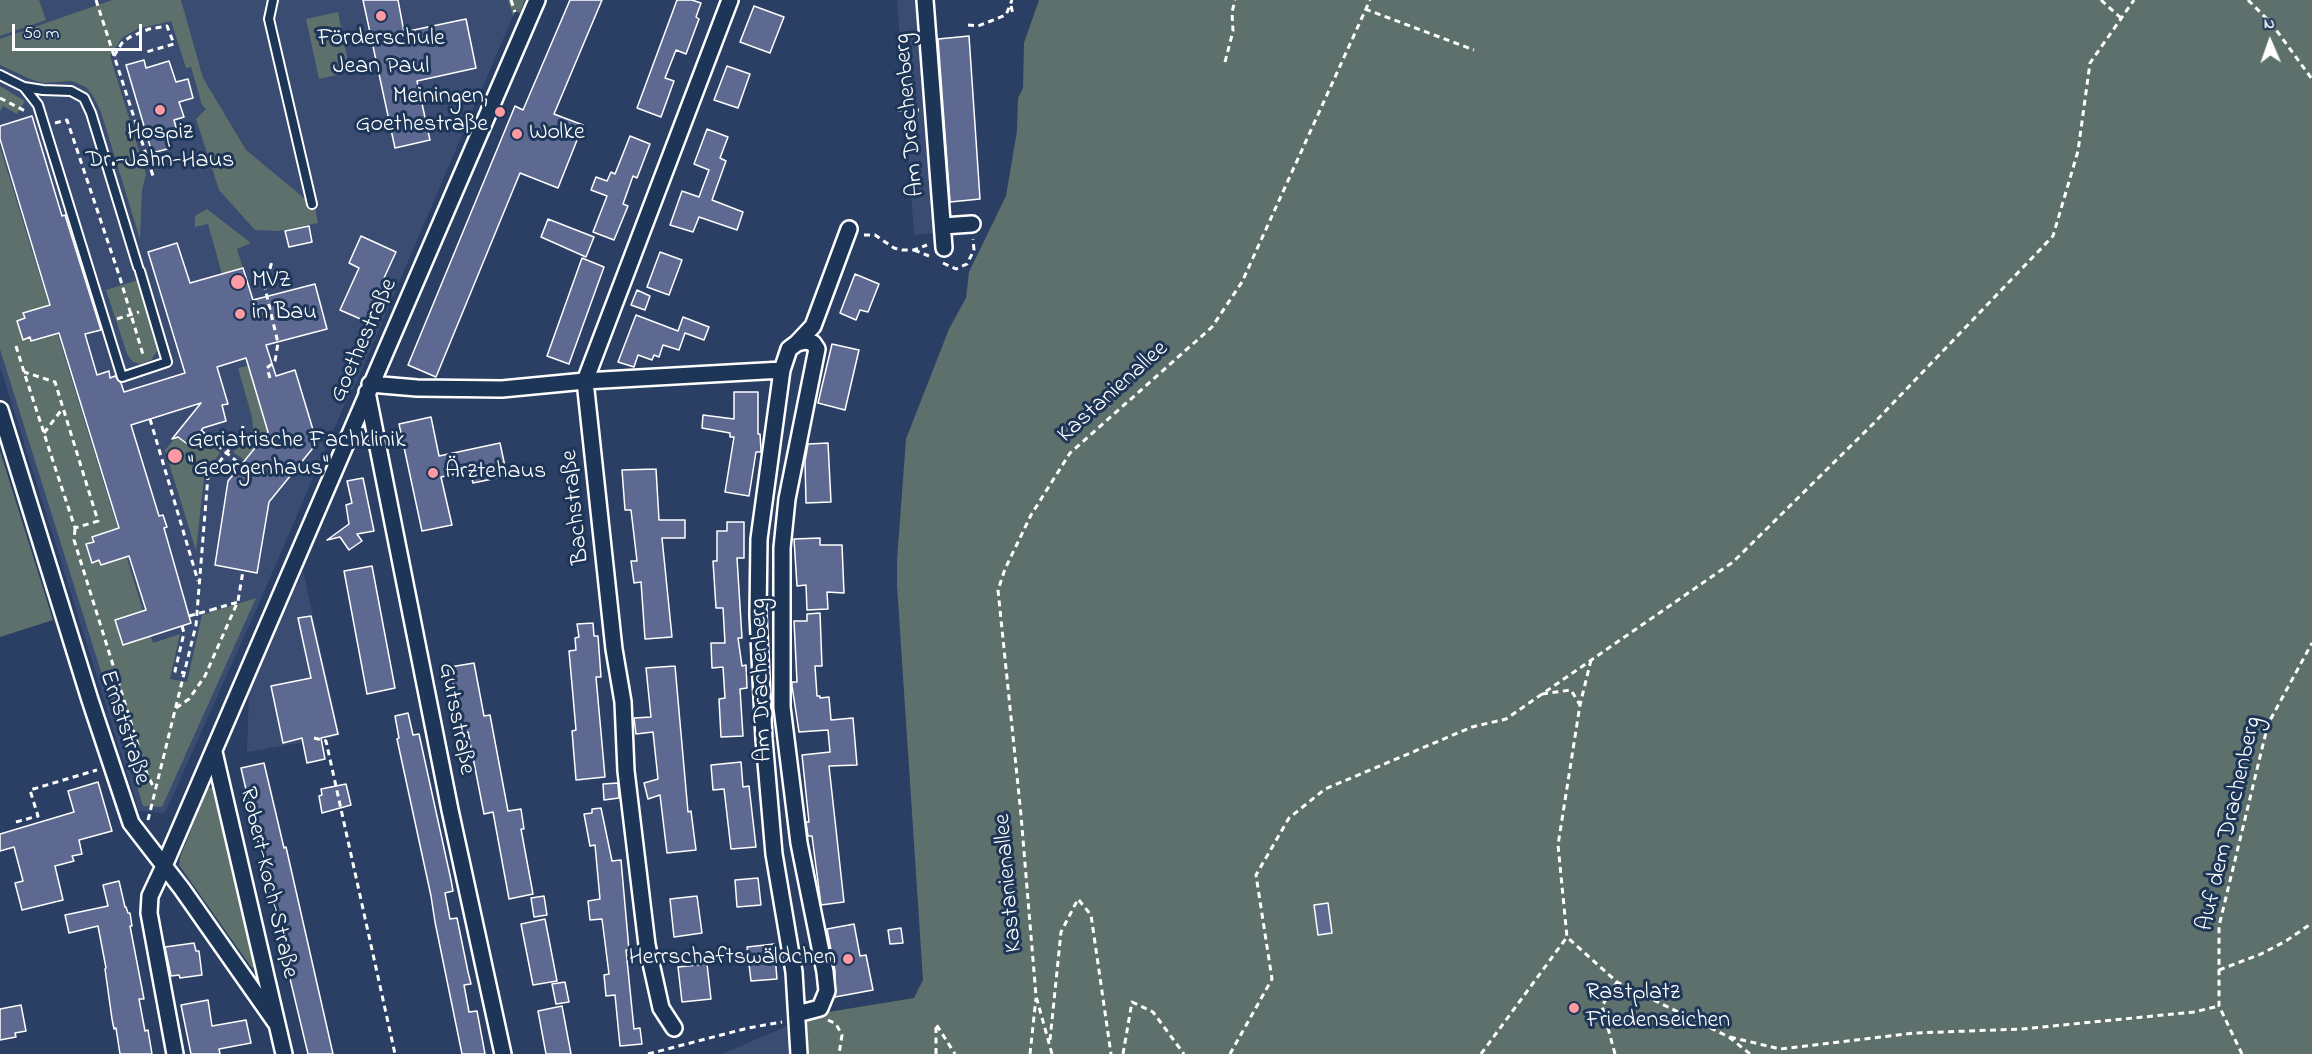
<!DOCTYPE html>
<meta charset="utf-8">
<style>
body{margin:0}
#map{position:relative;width:2312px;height:1054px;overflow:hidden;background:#2a3f63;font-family:"Indie Flower",sans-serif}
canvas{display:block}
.north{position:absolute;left:2240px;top:12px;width:60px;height:60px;-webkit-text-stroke:4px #1d3557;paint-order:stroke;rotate:358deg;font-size:16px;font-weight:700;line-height:24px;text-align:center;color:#fff}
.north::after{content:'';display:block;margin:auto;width:21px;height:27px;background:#fff;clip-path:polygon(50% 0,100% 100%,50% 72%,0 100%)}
.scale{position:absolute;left:12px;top:24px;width:130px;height:27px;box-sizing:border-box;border:3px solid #fff;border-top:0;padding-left:8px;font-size:18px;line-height:21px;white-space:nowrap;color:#fff;-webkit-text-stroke:4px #1d3557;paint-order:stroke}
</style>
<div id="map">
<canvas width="2312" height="1054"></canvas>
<div class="north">N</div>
<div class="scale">50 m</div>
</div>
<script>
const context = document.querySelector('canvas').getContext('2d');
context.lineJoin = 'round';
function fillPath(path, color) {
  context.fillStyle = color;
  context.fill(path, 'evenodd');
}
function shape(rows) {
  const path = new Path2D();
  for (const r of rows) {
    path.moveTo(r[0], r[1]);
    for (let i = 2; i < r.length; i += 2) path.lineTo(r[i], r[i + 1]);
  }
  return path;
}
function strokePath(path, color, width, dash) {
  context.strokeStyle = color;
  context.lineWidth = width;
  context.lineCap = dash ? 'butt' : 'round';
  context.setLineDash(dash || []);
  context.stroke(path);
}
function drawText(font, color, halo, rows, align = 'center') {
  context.font = font + ' "Indie Flower",sans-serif';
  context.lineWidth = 6;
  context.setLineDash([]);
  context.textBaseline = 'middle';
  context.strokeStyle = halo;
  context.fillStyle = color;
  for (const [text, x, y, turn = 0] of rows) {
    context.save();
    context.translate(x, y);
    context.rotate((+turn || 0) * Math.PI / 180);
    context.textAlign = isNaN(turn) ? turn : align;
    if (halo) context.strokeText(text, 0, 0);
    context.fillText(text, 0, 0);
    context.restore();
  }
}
fillPath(shape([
 [0,0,508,0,513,16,357,381,344,406,257,608,165,813,139,811,0,366],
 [897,0,918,0,935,233,914,235],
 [303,571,340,736,247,752,249,693],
 [792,1024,794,1054,722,1054]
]), '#3a4c71');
fillPath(shape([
 [0,0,39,0,46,20,0,36],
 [112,0,181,0,203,78,246,150,315,207,318,223,279,231,255,230,219,190,196,119,206,109,202,105,191,67,186,68,171,21,137,29,122,38,110,56,146,174,142,190,140,239,101,112,93,96,86,87,72,81,43,83,30,79,0,65,0,39],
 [508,0,525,0,520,13,516,11,513,16],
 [1039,0,2312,0,2312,1054,806,1054,804,1016,914,998,923,980,897,585,897,560,906,439,949,329,966,298,969,272,1006,196,1017,131,1018,98,1023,88,1024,43],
 [338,12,350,72,319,79,306,19],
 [0,86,25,101,17,114,3,106,0,112],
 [0,147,153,643,180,634,170,679,187,682,202,615,256,598,162,807,143,806,0,349],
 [207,209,251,243,237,249,243,268,222,274,208,224,195,227,195,216],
 [138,280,158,350,151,360,140,364,133,362,127,354,106,290],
 [248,366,268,432,244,460,233,452,246,441,253,428,252,417,238,368],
 [177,436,190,446,199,436,220,453,208,469,204,478,196,551,165,450],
 [0,451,53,620,0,637],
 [213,787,255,965,254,968,251,967,179,865,180,857,208,788]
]), '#5d706c');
const building = shape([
 [363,0,398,0,404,32,466,19,476,68,417,81,430,140,395,148,363,0],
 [570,0,602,0,554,114,583,125,558,188,520,173,436,377,408,365,515,106,523,110,570,0],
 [677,0,692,0,701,3,696,17,699,19,686,54,676,50,665,78,674,81,661,117,637,108,677,0],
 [754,6,784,17,770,53,740,42,754,6],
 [969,36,980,199,950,202,938,39,969,36],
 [144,60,146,68,169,61,176,82,188,79,193,98,179,102,184,117,174,120,178,135,168,138,171,148,152,153,126,65,144,60],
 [727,66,750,74,738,108,714,100,727,66],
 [32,116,62,216,65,215,101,330,85,334,97,375,109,371,110,378,115,376,121,383,124,392,185,373,148,252,177,243,190,283,243,268,253,300,315,284,327,329,266,345,276,376,295,370,317,443,269,502,257,573,215,565,228,481,268,432,246,358,217,367,228,404,222,405,226,421,203,428,190,446,178,437,172,439,201,403,131,425,159,516,163,515,167,527,164,528,191,623,123,645,115,620,146,610,129,556,101,565,99,560,92,563,86,544,94,542,92,537,119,528,59,333,31,341,30,337,23,340,17,321,25,318,23,313,50,305,0,139,0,126,32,116],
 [707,129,728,137,720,158,726,161,712,200,743,212,737,230,699,217,693,232,670,225,682,191,699,197,709,170,694,164,707,129],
 [630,136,650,144,637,178,633,176,623,204,628,206,614,240,593,232,607,196,591,190,596,177,607,181,611,172,615,174,630,136],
 [548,219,594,237,586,257,541,237,548,219],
 [309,226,312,242,289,247,285,231,309,226],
 [361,236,396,252,384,278,392,281,372,324,340,310,359,268,349,263,361,236],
 [660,252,682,260,669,295,647,287,660,252],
 [582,258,604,267,569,364,547,356,582,258],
 [855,274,879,284,868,312,860,310,856,320,840,313,855,274],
 [637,290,650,296,645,310,631,305,637,290],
 [636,315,678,331,683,317,709,327,704,340,685,333,679,350,663,345,659,357,654,355,652,360,638,355,634,367,618,362,636,315],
 [832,344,859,350,845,410,818,403,832,344],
 [734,392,758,392,758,434,760,434,761,450,761,452,756,452,749,496,725,492,734,437,730,437,730,433,702,428,703,415,734,419,734,392],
 [431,417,439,456,500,443,507,476,473,483,470,471,441,477,452,525,422,531,399,424,431,417],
 [828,443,831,502,806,503,805,461,808,444,828,443],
 [656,469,659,520,685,520,685,538,662,538,672,637,645,639,641,582,634,583,631,561,637,561,631,510,625,510,622,470,656,469],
 [363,478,374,531,357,534,362,541,349,550,340,537,327,540,349,524,346,505,352,503,347,481,363,478],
 [727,522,744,522,744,558,737,558,742,638,738,638,742,666,746,665,747,688,740,689,743,736,721,737,719,699,725,698,723,667,712,668,711,643,725,643,723,608,716,608,713,561,717,561,717,531,727,531,727,522],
 [820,538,820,545,842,545,844,593,827,592,828,609,807,610,806,585,797,586,794,539,820,538],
 [372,566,395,688,367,694,344,571,372,566],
 [820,613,822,666,815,666,817,696,820,696,820,698,829,697,831,720,853,718,857,765,829,766,844,902,821,905,812,836,808,836,806,822,809,822,802,755,830,752,828,730,799,732,792,686,792,682,797,682,794,621,807,621,807,614,820,613],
 [311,616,338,734,321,738,325,759,307,763,302,738,283,743,271,686,311,678,298,618,311,616],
 [593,623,594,636,598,636,601,677,596,677,605,777,576,780,572,731,576,730,569,651,576,650,575,638,579,637,577,624,593,623],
 [474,663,484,716,490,715,508,811,521,809,524,829,521,829,533,894,509,899,493,812,484,814,468,732,463,733,450,667,474,663],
 [675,666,688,812,691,811,696,850,667,853,660,795,648,799,644,783,658,779,653,732,636,734,634,718,651,717,646,668,675,666],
 [408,713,413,735,419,734,451,880,453,891,445,893,450,919,457,918,468,972,471,984,464,985,469,1012,477,1011,485,1054,462,1054,435,922,431,896,397,739,399,738,395,716,408,713],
 [741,762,743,787,749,786,756,847,731,849,724,789,713,790,711,765,741,762],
 [264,763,284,848,286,847,333,1054,308,1054,276,920,241,768,264,763],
 [98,782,112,831,79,840,82,854,72,856,74,861,55,866,63,900,22,910,15,883,23,881,14,847,0,851,0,834,74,812,68,791,98,782],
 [618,783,619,798,604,800,603,784,618,783],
 [346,784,351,805,322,813,319,796,322,795,321,789,346,784],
 [601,808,612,861,621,860,629,950,626,950,634,1029,640,1028,642,1044,620,1046,615,995,606,996,604,975,609,974,602,919,590,920,588,901,600,899,595,845,590,846,584,814,592,813,592,809,601,808],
 [758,878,761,905,737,907,735,880,758,878],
 [119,881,125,907,126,907,128,913,130,913,132,926,130,926,144,999,139,999,145,1031,148,1030,152,1054,120,1054,116,1028,114,1029,112,1019,105,969,106,968,98,926,69,933,65,915,108,906,103,885,119,881],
 [544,896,547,915,534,917,531,898,544,896],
 [697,896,702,933,674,937,670,899,697,896],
 [1328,903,1332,933,1318,935,1314,905,1328,903],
 [545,919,557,981,533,985,521,924,545,919],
 [854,924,860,956,866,955,873,990,835,997,835,971,827,929,854,924],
 [901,928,903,943,890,944,888,930,901,928],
 [194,943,196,951,199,951,202,975,180,978,179,975,171,976,165,947,194,943],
 [774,944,777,979,751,981,747,947,774,944],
 [707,964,711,999,682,1002,678,967,707,964],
 [565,982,569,1002,556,1004,552,984,565,982],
 [208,1000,212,1026,246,1020,251,1043,219,1049,220,1054,191,1054,181,1005,208,1000],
 [21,1005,26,1031,15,1033,16,1037,0,1040,0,1009,21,1005],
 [562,1006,571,1054,546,1054,538,1011,562,1006]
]);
fillPath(building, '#5e6991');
strokePath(building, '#fff', 1.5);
const lane = shape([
 [273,0,269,19,312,204],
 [0,75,24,87,38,105,122,377,167,362,140,271],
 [24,87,43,90,71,91,84,98,91,113,138,267]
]);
const street = shape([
 [925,0,944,248],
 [943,226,972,224],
 [782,370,789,349,797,343,813,326,849,229],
 [370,384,417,388,502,389,585,381,782,370,759,539,758,615,764,739,774,854,794,972,799,1054],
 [367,392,450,810,503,1054],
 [0,410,90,700,131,823,182,889,276,1023],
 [214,752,284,1054],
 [797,1014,820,1008,827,991,825,972,799,843,782,707,782,548,787,499,817,349,813,343,806,341,797,343],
 [674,1028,661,1008,647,945,626,771,623,702,614,649,585,381,730,0],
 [175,1054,149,913,150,896,164,866,537,0]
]);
strokePath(lane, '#fff', 12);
strokePath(street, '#fff', 20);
strokePath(shape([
 [96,0,154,179],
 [511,0,515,12],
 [2101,0,2121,18],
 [2248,0,2271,23,2312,79],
 [1011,6,1013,14],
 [1365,9,1474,50],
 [968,25,978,26,1006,15,1012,0],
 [114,56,122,43,130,37,149,29,167,26,174,44,146,52],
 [1225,62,1233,31,1232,12,1235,0],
 [0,98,27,112],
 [897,110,919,110],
 [55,123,67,120,120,278,144,358],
 [864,235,875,235,894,248,902,250,914,250,927,245],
 [914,250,929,256],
 [943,263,956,269,967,264,974,250,973,239],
 [117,319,139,312],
 [16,346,24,372,44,433,50,452,75,528,98,521,55,382,24,372],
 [270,378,267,368,275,361,278,343,265,288,272,261],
 [150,419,198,581],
 [44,433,63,408],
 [75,529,74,540,147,774,154,788],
 [211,610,238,602],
 [182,626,184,633,175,671,185,673],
 [1591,660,1580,705,1558,845,1567,937,1617,982,1729,1037,1750,1054],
 [1542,694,1571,690,1580,705],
 [176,708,189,699,205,676,238,601,243,571],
 [314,738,326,741,395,1054],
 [148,820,196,625,208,476,241,435,243,426],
 [16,822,38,816,30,790,97,770],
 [2219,970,2261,954,2286,941,2312,923],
 [828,1020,836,1024,842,1035,839,1054],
 [1730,1037,1780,1049,1915,1033,2022,1029,2194,1012,2219,1006],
 [1050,1040,1061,932,1078,899,1091,915,1111,1054],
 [648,1054,748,1028,782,1022],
 [936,1054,936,1024,955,1054],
 [1030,1054,1036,998],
 [1052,1054,1036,996,1021,815,998,590,1005,569,1031,515,1070,453,1212,327,1242,282,1370,0],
 [1123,1054,1132,1002,1153,1012,1184,1054],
 [1230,1054,1272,979,1256,875,1289,818,1325,789,1472,727,1506,719,1733,562,1874,423,2053,236,2078,151,2090,63,2134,0],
 [1481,1054,1567,937],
 [1615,1054,1602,1006,1617,982],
 [2242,1054,2219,1006,2219,926,2268,724,2312,643]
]), '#fff', 3, [6, 4.5]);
strokePath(lane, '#1d3557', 8);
strokePath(street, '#1d3557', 15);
strokePath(shape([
 [201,431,241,465],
 [189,616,211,610]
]), '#fff', 3, [6, 4.5]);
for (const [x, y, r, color] of [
 [381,16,6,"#ff9aa2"],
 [160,110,6,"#ff9aa2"],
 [500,112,6,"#ff9aa2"],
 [517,134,6,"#ff9aa2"],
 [238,282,8,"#ff9aa2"],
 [240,314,6,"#ff9aa2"],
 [175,456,8,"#ff9aa2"],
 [433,473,6,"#ff9aa2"],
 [848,959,6,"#ff9aa2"],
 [1574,1008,6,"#ff9aa2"]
]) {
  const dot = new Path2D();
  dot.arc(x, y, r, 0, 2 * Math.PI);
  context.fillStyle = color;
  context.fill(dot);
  strokePath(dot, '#1d3557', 2);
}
drawText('24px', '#fff', '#1d3557', [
 ["Förderschule",381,40,"center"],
 ["Jean Paul",381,68,"center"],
 ["Meiningen,",488,98,"right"],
 ["Goethestraße",488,126,"right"],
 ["Hospiz",160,134,"center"],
 ["Dr.-Jahn-Haus",160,162,"center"],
 ["Wolke",529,134],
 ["MVZ",252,282],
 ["in Bau",252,314],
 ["Geriatrische Fachklinik",188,442],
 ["\"Georgenhaus\"",188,470],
 ["Ärztehaus",445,473],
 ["Herrschaftswäldchen",836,959,"right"],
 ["Rastplatz",1586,994],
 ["Friedenseichen",1586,1022]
], 'left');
drawText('24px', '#fff', '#1d3557', [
 ["Am Drachenberg",911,115,-95],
 ["Goethestraße",365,341,-66],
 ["Kastanienallee",1114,393,-42],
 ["Bachstraße",577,507,-96],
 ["Am Drachenberg",763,680,-92],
 ["Gutsstraße",455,719,79],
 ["Ernststraße",123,728,72],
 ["Auf dem Drachenberg",2231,824,-77],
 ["Robert-Koch-Straße",267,883,77],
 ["Kastanienallee",1010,883,-95]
]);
</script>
